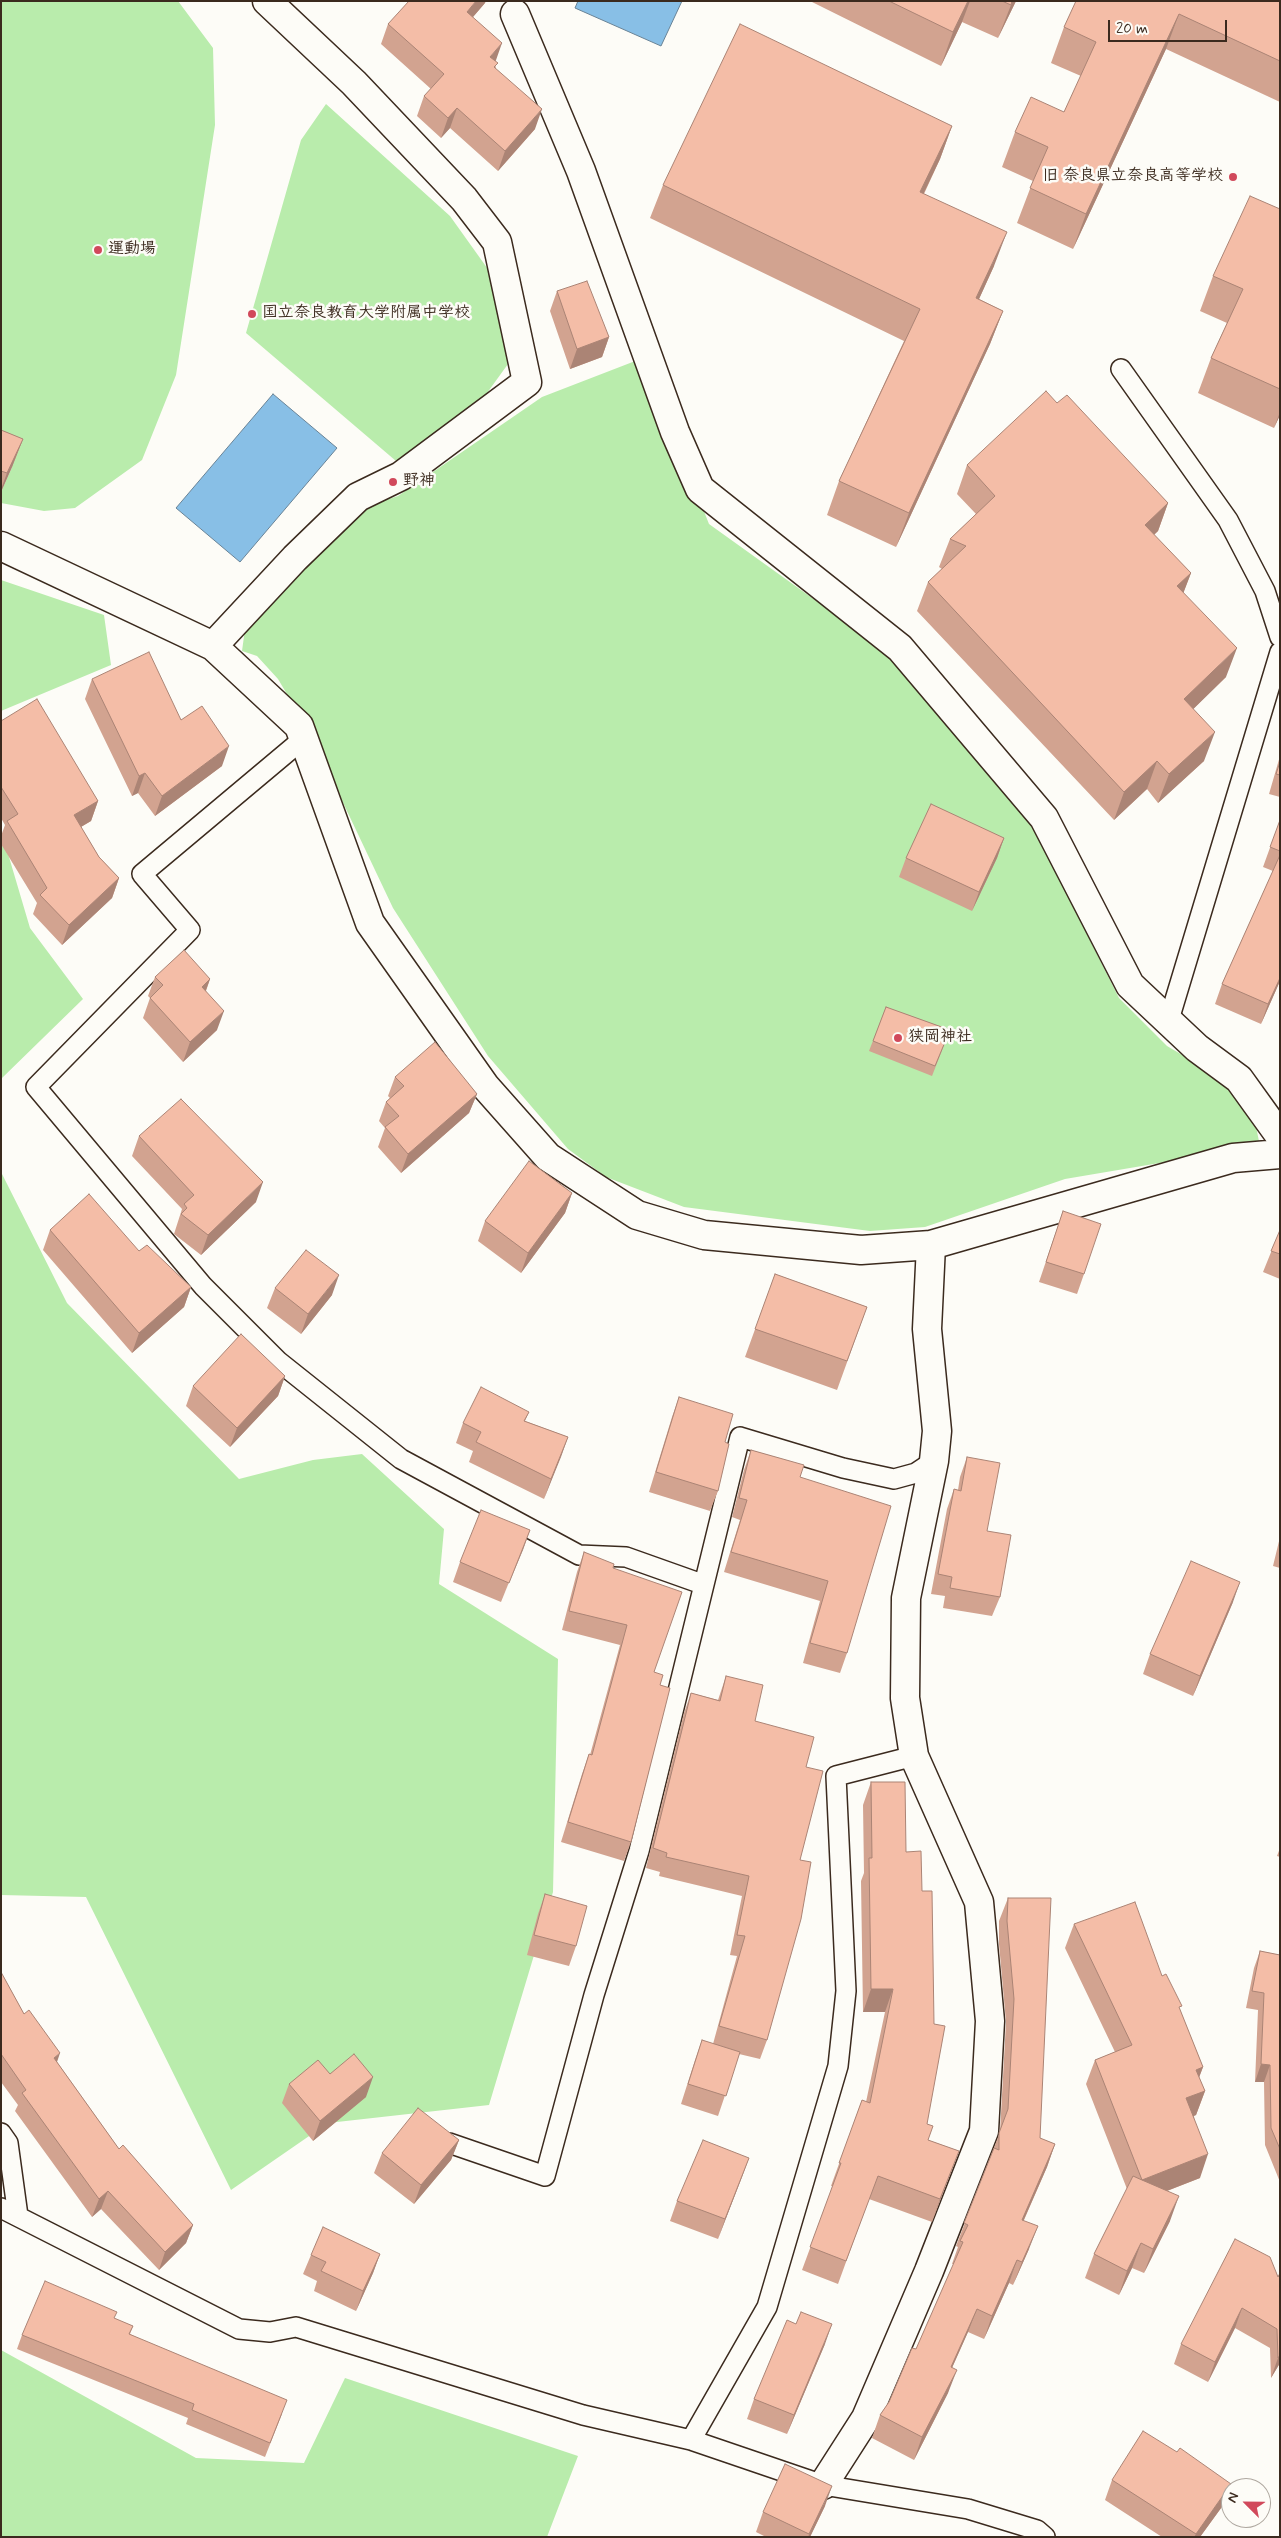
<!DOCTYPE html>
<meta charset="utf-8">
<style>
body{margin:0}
#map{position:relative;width:1281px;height:2538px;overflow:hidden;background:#fdfcf7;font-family:Mynerve,sans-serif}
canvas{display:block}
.frame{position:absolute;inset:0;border:2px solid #3b2a1e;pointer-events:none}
.north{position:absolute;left:1221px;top:2478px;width:50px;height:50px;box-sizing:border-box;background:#fdfcf7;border:1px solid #afa8a0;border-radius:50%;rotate:293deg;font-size:14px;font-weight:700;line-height:20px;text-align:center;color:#3b2a1e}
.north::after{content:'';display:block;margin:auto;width:18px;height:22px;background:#d1495b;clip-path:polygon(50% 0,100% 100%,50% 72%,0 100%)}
.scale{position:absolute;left:1108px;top:20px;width:119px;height:22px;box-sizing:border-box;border:2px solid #3b2a1e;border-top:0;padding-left:6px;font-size:15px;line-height:18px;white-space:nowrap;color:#3b2a1e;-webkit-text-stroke:4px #fdfcf7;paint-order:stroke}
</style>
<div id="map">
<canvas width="1281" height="2538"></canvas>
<div class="frame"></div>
<div class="north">N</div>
<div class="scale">20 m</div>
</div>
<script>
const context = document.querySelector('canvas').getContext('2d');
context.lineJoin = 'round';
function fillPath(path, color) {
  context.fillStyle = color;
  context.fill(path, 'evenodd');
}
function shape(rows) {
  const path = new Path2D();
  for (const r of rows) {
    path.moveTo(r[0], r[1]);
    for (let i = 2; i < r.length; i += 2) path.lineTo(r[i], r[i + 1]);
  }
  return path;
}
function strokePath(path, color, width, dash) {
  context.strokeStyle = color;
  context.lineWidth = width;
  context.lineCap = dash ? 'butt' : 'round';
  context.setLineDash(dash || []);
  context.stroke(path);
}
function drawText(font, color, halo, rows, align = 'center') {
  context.font = font + ' Mynerve,"Klee One",sans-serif';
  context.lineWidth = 5;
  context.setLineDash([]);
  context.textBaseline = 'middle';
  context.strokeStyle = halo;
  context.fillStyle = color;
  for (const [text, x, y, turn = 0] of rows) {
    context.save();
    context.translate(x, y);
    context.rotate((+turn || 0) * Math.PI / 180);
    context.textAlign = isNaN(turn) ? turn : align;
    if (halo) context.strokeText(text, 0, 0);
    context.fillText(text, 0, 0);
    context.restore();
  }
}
fillPath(shape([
 [1,1,178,1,213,48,215,125,176,375,142,460,75,508,44,511,1,503,1,492,12,467,1,463],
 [326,104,450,216,495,279,508,364,474,411,429,444,396,461,246,333,301,140],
 [643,358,709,524,893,656,1032,825,1119,998,1167,1046,1225,1080,1254,1117,1260,1146,1065,1179,925,1227,870,1231,684,1207,606,1177,568,1149,488,1056,393,908,310,733,278,679,257,656,242,651,245,629,290,574,367,506,398,496,542,397],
 [1,580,104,615,111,665,1,711],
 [1,830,30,928,83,999,1,1079],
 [1,1172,67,1303,239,1479,313,1460,362,1454,444,1529,439,1584,558,1659,553,1892,489,2105,328,2123,231,2190,86,1897,1,1895],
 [1,2350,196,2458,304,2463,345,2378,578,2456,547,2537,1,2537]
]), '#b9ecac');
const water = shape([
 [578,1,682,1,661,46,575,8,578,1],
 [273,394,337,448,240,562,176,508,273,394]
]);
fillPath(water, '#88bfe6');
strokePath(water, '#698396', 1);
const service = shape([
 [1121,369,1228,520,1265,591,1280,637],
 [303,739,142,874,190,930,36,1087,203,1286,278,1361,401,1459,579,1555,626,1557,702,1584],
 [1168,1023,1280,652],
 [1,2133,8,2143,18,2216],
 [449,2143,545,2176,594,1995,639,1851,740,1437,843,1468,894,1479,916,1473,934,1461],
 [1,2208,239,2329,270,2332,296,2327,583,2415,691,2440,823,2485,968,2509,1037,2530,1045,2537],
 [691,2440,767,2307,838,2066,846,1991,836,1776,914,1756]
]);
const minor = shape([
 [515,14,581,171,675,432,700,489,900,648,1044,818,1130,985,1197,1048,1239,1079,1280,1136],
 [1,546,213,646,299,726,370,923,485,1086,548,1157,637,1215,704,1235,861,1250,931,1245,1233,1158,1280,1154],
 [213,646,295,558,358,497,401,476,527,382,497,242,464,199,354,83,267,1],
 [823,2485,866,2418,929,2271,984,2131,990,2021,979,1902,914,1756,905,1698,906,1598,934,1461,937,1431,927,1329,931,1245]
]);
strokePath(service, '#3b2a1e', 22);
strokePath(minor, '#3b2a1e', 31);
strokePath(service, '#fdfcf7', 19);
strokePath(minor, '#fdfcf7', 28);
fillPath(shape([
 [810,1,1016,1,998,38,962,22,941,66],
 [1280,1,1280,102,1166,49,1073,249,1017,223,1033,181,1002,167,1015,132,1064,112,1081,76,1051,63,1064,27],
 [485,3,473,17,495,61,496,69,535,129,498,171,450,128,441,138,417,116,424,96,431,89,381,44,388,24],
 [952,126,940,159,924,194,994,266,979,299,1003,311,990,344,896,547,827,515,839,481,904,341,650,218,663,185],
 [1280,209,1280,415,1274,428,1198,393,1211,358,1227,323,1200,311,1213,276],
 [557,291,609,337,602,357,570,369,550,311],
 [1057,403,1168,503,1158,531,1154,535,1191,573,1183,593,1226,677,1193,709,1204,761,1158,803,1147,789,1114,820,917,611,928,582,942,569,939,567,950,539,976,514,957,494,967,465],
 [1,430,23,439,12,467,1,492],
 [92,679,222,766,155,816,138,793,132,796,85,699],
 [1,721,98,801,91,821,81,827,99,857,119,878,112,898,62,945,33,914,37,903,1,844,1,836,5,825,1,818],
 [1280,756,1280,797,1269,794],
 [1280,820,1280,981,1261,1024,1215,1004,1222,984,1273,871,1263,867],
 [1004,838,997,858,972,911,899,877,906,858],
 [155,977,210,979,206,991,217,1030,183,1062,143,1018,150,998,148,996],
 [886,1007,950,1030,932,1076,869,1051],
 [395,1077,477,1094,469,1113,401,1173,378,1147,385,1128,379,1121,386,1102,390,1098,388,1096],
 [139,1136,256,1202,201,1255,174,1234,182,1209,132,1156],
 [572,1193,565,1213,521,1273,478,1241,485,1221],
 [1063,1211,1084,1274,1077,1294,1039,1282],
 [50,1230,139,1251,191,1287,184,1307,132,1353,43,1250],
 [1280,1230,1280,1279,1263,1272],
 [775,1274,867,1307,837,1390,745,1357],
 [275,1288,332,1295,301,1334,267,1308],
 [285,1376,278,1396,230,1447,186,1406,193,1386],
 [679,1397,725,1442,718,1491,710,1511,649,1492,672,1417],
 [529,1412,525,1421,568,1437,544,1499,469,1462,473,1451,456,1443,463,1423],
 [751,1450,800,1477,847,1653,840,1673,803,1663,820,1601,724,1572,740,1520,732,1517,744,1470],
 [967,1457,1000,1597,992,1616,943,1608,945,1596,931,1594,947,1509,954,1489,958,1490,960,1477],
 [530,1530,501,1602,453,1582,460,1562],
 [1280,1537,1280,1568,1273,1566],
 [584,1552,613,1568,654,1672,660,1685,631,1842,624,1861,561,1842,582,1774,589,1754,590,1755,620,1645,562,1630,577,1572],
 [1233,1602,1193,1696,1143,1674,1150,1654],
 [726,1676,755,1721,806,1767,800,1860,767,2040,760,2059,739,2054,718,2116,681,2104,695,2060,702,2040,713,2044,737,1956,730,1955,742,1896,659,1876,660,1872,646,1868,684,1713,691,1693,718,1700],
 [871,1782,906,1852,928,2140,959,2151,932,2222,869,2199,838,2284,802,2270,833,2186,831,2186,862,2100,866,2102,885,2012,863,2012,861,1881,864,1873,863,1805],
 [1280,1848,1280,1857,1277,1856],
 [545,1894,576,1946,569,1966,527,1955,538,1914],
 [1008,1898,1040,2138,1055,2144,1047,2167,1024,2220,1029,2249,1013,2285,1009,2283,984,2339,968,2332,952,2368,948,2393,914,2460,872,2438,880,2415,889,2402,916,2349,954,2264,952,2264,958,2247,956,2246,1000,2132,1006,2022,999,1944,999,1921],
 [1074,1924,1162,1976,1180,2010,1203,2067,1199,2077,1205,2091,1196,2115,1194,2116,1200,2178,1167,2191,1170,2221,1144,2273,1132,2268,1119,2295,1085,2278,1094,2254,1127,2189,1086,2084,1095,2060,1115,2052,1065,1948],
 [1260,1951,1280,1955,1280,2182,1265,2145,1264,2082,1255,2082,1258,2010,1246,2008,1254,1968],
 [1,1972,24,2014,57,2062,119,2149,193,2225,186,2243,159,2270,101,2209,92,2217,15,2111,18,2105,1,2082],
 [330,2074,366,2097,313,2141,282,2103,289,2084],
 [459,2140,451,2160,414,2204,374,2173,382,2153],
 [749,2158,718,2239,670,2221,677,2201],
 [380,2254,373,2273,356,2311,314,2291,317,2281,303,2274,311,2255],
 [1280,2273,1280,2363,1271,2378,1270,2348,1235,2328,1208,2382,1174,2364,1181,2344,1278,2277],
 [115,2319,133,2326,130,2334,282,2414,265,2457,186,2424,188,2418,17,2349,22,2335],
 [825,2344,787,2434,747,2419,754,2399],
 [1112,2480,1224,2504,1200,2537,1162,2537,1105,2500],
 [825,2506,810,2537,766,2537,756,2532,763,2512]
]), '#d2a390');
fillPath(shape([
 [476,1,486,1,485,3,460,32,467,12],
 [968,1,970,1,962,22,941,66,953,32],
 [1012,1,1016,1,998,38,1011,5],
 [1179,14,1166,49,1073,249,1086,214],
 [502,43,495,63,490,57],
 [457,108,450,128,441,138,448,118],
 [542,109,535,129,498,171,505,151],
 [952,126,940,159,908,226,920,192],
 [1007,232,994,266,964,332,976,298],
 [1003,311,990,344,896,547,909,513],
 [609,337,602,357,570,369,577,349],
 [1280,412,1280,415,1274,428],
 [23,439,12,467,1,492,1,489,7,473],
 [1168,503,1158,531,1134,553,1145,525],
 [1191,573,1180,602,1177,586],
 [1237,648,1226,677,1174,728,1184,699],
 [1215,732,1204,761,1158,803,1169,774],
 [229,746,222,766,155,816,162,796],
 [1157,761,1147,789,1114,820,1124,792],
 [145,773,138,793,132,796,139,776],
 [98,801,91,821,67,835,74,815],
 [1004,838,997,858,972,911,979,892],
 [119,878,112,898,62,945,69,925],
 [1280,978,1280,981,1261,1024,1268,1004],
 [210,979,203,998,202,987],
 [224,1011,217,1030,183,1062,190,1042],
 [477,1094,469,1113,401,1173,408,1154],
 [263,1182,256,1202,201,1255,208,1235],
 [572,1193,565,1213,521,1273,528,1253],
 [339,1275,332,1295,301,1334,308,1314],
 [191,1287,184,1307,132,1353,139,1333],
 [285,1376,278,1396,230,1447,237,1428],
 [568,1437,561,1457,544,1499,551,1479],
 [530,1530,523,1550,501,1602,509,1583],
 [1240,1582,1233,1602,1193,1696,1200,1676],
 [871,1989,893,1989,885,2012,863,2012],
 [60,2053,54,2071,54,2058],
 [1261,2064,1270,2065,1264,2082,1255,2082],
 [1203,2067,1194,2091,1196,2070],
 [373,2077,366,2097,313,2141,320,2121],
 [1205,2091,1196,2115,1178,2122,1186,2098],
 [459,2140,451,2160,414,2204,421,2185],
 [1055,2144,1047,2167,1014,2242,1022,2220],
 [959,2151,950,2174,932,2222,940,2199],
 [1208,2154,1200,2178,1133,2204,1142,2180],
 [749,2158,742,2177,718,2239,725,2219],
 [108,2191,101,2209,92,2217,99,2199],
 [1179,2196,1170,2221,1144,2273,1153,2249],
 [193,2225,186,2243,159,2270,165,2252],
 [1038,2226,1029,2249,1013,2285,1022,2262],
 [1141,2243,1132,2268,1119,2295,1127,2271],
 [380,2254,373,2273,356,2311,363,2291],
 [1017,2260,1009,2283,984,2339,992,2316],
 [1242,2308,1235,2328,1208,2382,1215,2362],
 [977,2309,968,2332,942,2390,951,2367],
 [832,2324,825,2344,787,2434,794,2415],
 [1280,2355,1280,2363,1271,2378,1278,2358],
 [957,2370,948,2393,914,2460,922,2437],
 [1231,2484,1224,2504,1200,2537,1194,2537,1196,2534],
 [832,2486,825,2506,810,2537,808,2537]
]), '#ab8475');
const building = shape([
 [409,1,476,1,467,12,502,43,490,57,498,63,494,67,542,109,505,151,457,108,448,118,424,96,444,74,388,24,409,1],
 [889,1,968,1,953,32,889,1],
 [1002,1,1012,1,1011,5,1002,1],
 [1076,1,1280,1,1280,61,1179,14,1086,214,1030,188,1048,147,1015,132,1031,97,1064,112,1096,42,1064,27,1076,1],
 [740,24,952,126,920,192,1007,232,976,298,1003,311,909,513,839,481,920,309,663,185,740,24],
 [1250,196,1280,209,1280,389,1211,358,1243,289,1213,276,1250,196],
 [587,281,609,337,577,349,557,291,587,281],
 [1046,391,1057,403,1067,395,1168,503,1145,525,1191,573,1177,586,1237,648,1184,699,1215,732,1169,774,1157,761,1124,792,928,582,966,546,950,539,995,496,967,465,1046,391],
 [1,430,23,439,7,473,1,471,1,430],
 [149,652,181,720,202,706,229,746,162,796,145,773,139,776,92,679,149,652],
 [37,699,98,801,74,815,99,857,119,878,69,925,40,895,47,888,7,821,18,814,1,787,1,721,37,699],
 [1280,762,1280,775,1276,774,1280,762],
 [931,804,1004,838,979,892,906,858,931,804],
 [1280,820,1280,851,1270,847,1280,820],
 [1280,855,1280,978,1268,1004,1222,984,1280,855],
 [184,950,210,979,202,987,224,1011,190,1042,150,998,163,985,155,977,184,950],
 [886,1007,950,1030,935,1066,873,1041,886,1007],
 [435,1042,477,1094,408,1154,385,1127,399,1116,386,1102,404,1086,395,1077,435,1042],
 [181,1099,263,1182,208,1235,181,1214,187,1208,184,1204,194,1195,139,1136,181,1099],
 [529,1161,572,1193,528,1253,485,1221,529,1161],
 [89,1194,139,1251,147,1245,191,1287,139,1333,50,1230,89,1194],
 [1063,1211,1101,1224,1084,1274,1046,1262,1063,1211],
 [1280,1230,1280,1254,1271,1251,1280,1230],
 [306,1250,339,1275,308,1314,275,1288,306,1250],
 [775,1274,867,1307,847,1361,755,1329,775,1274],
 [241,1334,285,1376,237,1428,193,1386,241,1334],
 [481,1387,529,1412,524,1421,568,1437,551,1479,476,1442,481,1432,463,1423,481,1387],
 [679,1397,733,1414,725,1442,729,1444,718,1491,656,1472,679,1397],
 [751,1450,804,1465,800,1477,891,1506,847,1653,810,1643,828,1581,731,1552,747,1500,739,1498,751,1450],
 [967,1457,1000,1463,987,1531,1011,1535,1000,1597,950,1588,952,1577,938,1574,954,1489,961,1491,967,1457],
 [481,1510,530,1530,509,1583,460,1562,481,1510],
 [584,1552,614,1564,613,1568,682,1592,654,1672,663,1675,660,1685,670,1688,631,1842,568,1822,589,1754,592,1755,627,1625,569,1611,584,1552],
 [1191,1561,1240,1582,1200,1676,1150,1654,1191,1561],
 [726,1676,763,1685,755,1721,814,1737,806,1767,823,1771,800,1860,811,1862,801,1919,767,2040,719,2026,745,1936,737,1935,749,1876,666,1857,667,1853,653,1848,691,1693,720,1701,726,1676],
 [871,1782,905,1782,906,1852,921,1851,922,1891,932,1891,934,2024,945,2026,927,2124,933,2126,928,2140,959,2151,940,2199,878,2176,846,2261,810,2247,841,2163,839,2163,862,2100,870,2103,893,1989,871,1989,869,1858,872,1858,871,1782],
 [545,1894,587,1906,576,1946,534,1935,545,1894],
 [1008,1898,1051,1898,1040,2138,1055,2144,1022,2220,1038,2226,1022,2262,1017,2260,992,2316,977,2309,951,2367,957,2370,922,2437,880,2415,889,2402,912,2348,916,2349,963,2242,960,2241,968,2225,964,2223,994,2148,999,2150,999,2133,1008,2109,1014,1999,1007,1921,1008,1898],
 [1135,1902,1162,1976,1166,1974,1182,2006,1179,2007,1203,2067,1196,2070,1205,2091,1186,2098,1208,2154,1142,2180,1179,2196,1153,2249,1141,2243,1127,2271,1094,2254,1133,2176,1142,2180,1095,2060,1132,2045,1074,1924,1135,1902],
 [1260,1951,1280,1955,1280,2149,1271,2128,1270,2065,1261,2064,1264,1993,1252,1991,1260,1951],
 [1,1972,24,2014,29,2010,60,2053,54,2058,119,2149,123,2145,193,2225,165,2252,108,2191,99,2199,22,2093,26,2090,1,2054,1,1972],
 [702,2040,740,2052,726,2096,688,2084,702,2040],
 [354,2054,373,2077,320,2121,289,2084,318,2060,330,2074,354,2054],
 [418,2108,459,2140,421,2185,382,2153,418,2108],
 [703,2140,749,2158,725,2219,677,2201,703,2140],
 [323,2227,380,2254,363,2291,321,2271,326,2262,311,2255,323,2227],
 [1235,2239,1270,2257,1278,2277,1280,2273,1280,2355,1278,2358,1277,2329,1242,2308,1215,2362,1181,2344,1235,2239],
 [45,2281,117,2312,114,2318,133,2326,129,2334,287,2400,270,2443,192,2410,194,2404,22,2335,45,2281],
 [801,2312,832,2324,794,2415,754,2399,787,2320,796,2324,801,2312],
 [1143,2431,1177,2452,1180,2448,1231,2484,1196,2534,1112,2480,1143,2431],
 [785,2464,832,2486,809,2534,763,2512,785,2464]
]);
fillPath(building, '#f4bda7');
strokePath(building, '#ab8475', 1);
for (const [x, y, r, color] of [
 [1233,177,5,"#d1495b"],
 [98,250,5,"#d1495b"],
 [252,314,5,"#d1495b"],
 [393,482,5,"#d1495b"],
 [898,1038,5,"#d1495b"]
]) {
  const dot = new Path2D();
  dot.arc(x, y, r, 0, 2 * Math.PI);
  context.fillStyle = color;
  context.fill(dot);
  strokePath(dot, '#fdfcf7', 2);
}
drawText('bold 16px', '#3b2a1e', '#fdfcf7', [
 ["旧 奈良県立奈良高等学校",1223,177,"right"],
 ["運動場",108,250],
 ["国立奈良教育大学附属中学校",262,314],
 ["野神",403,482],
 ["狭岡神社",908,1038]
], 'left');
</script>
